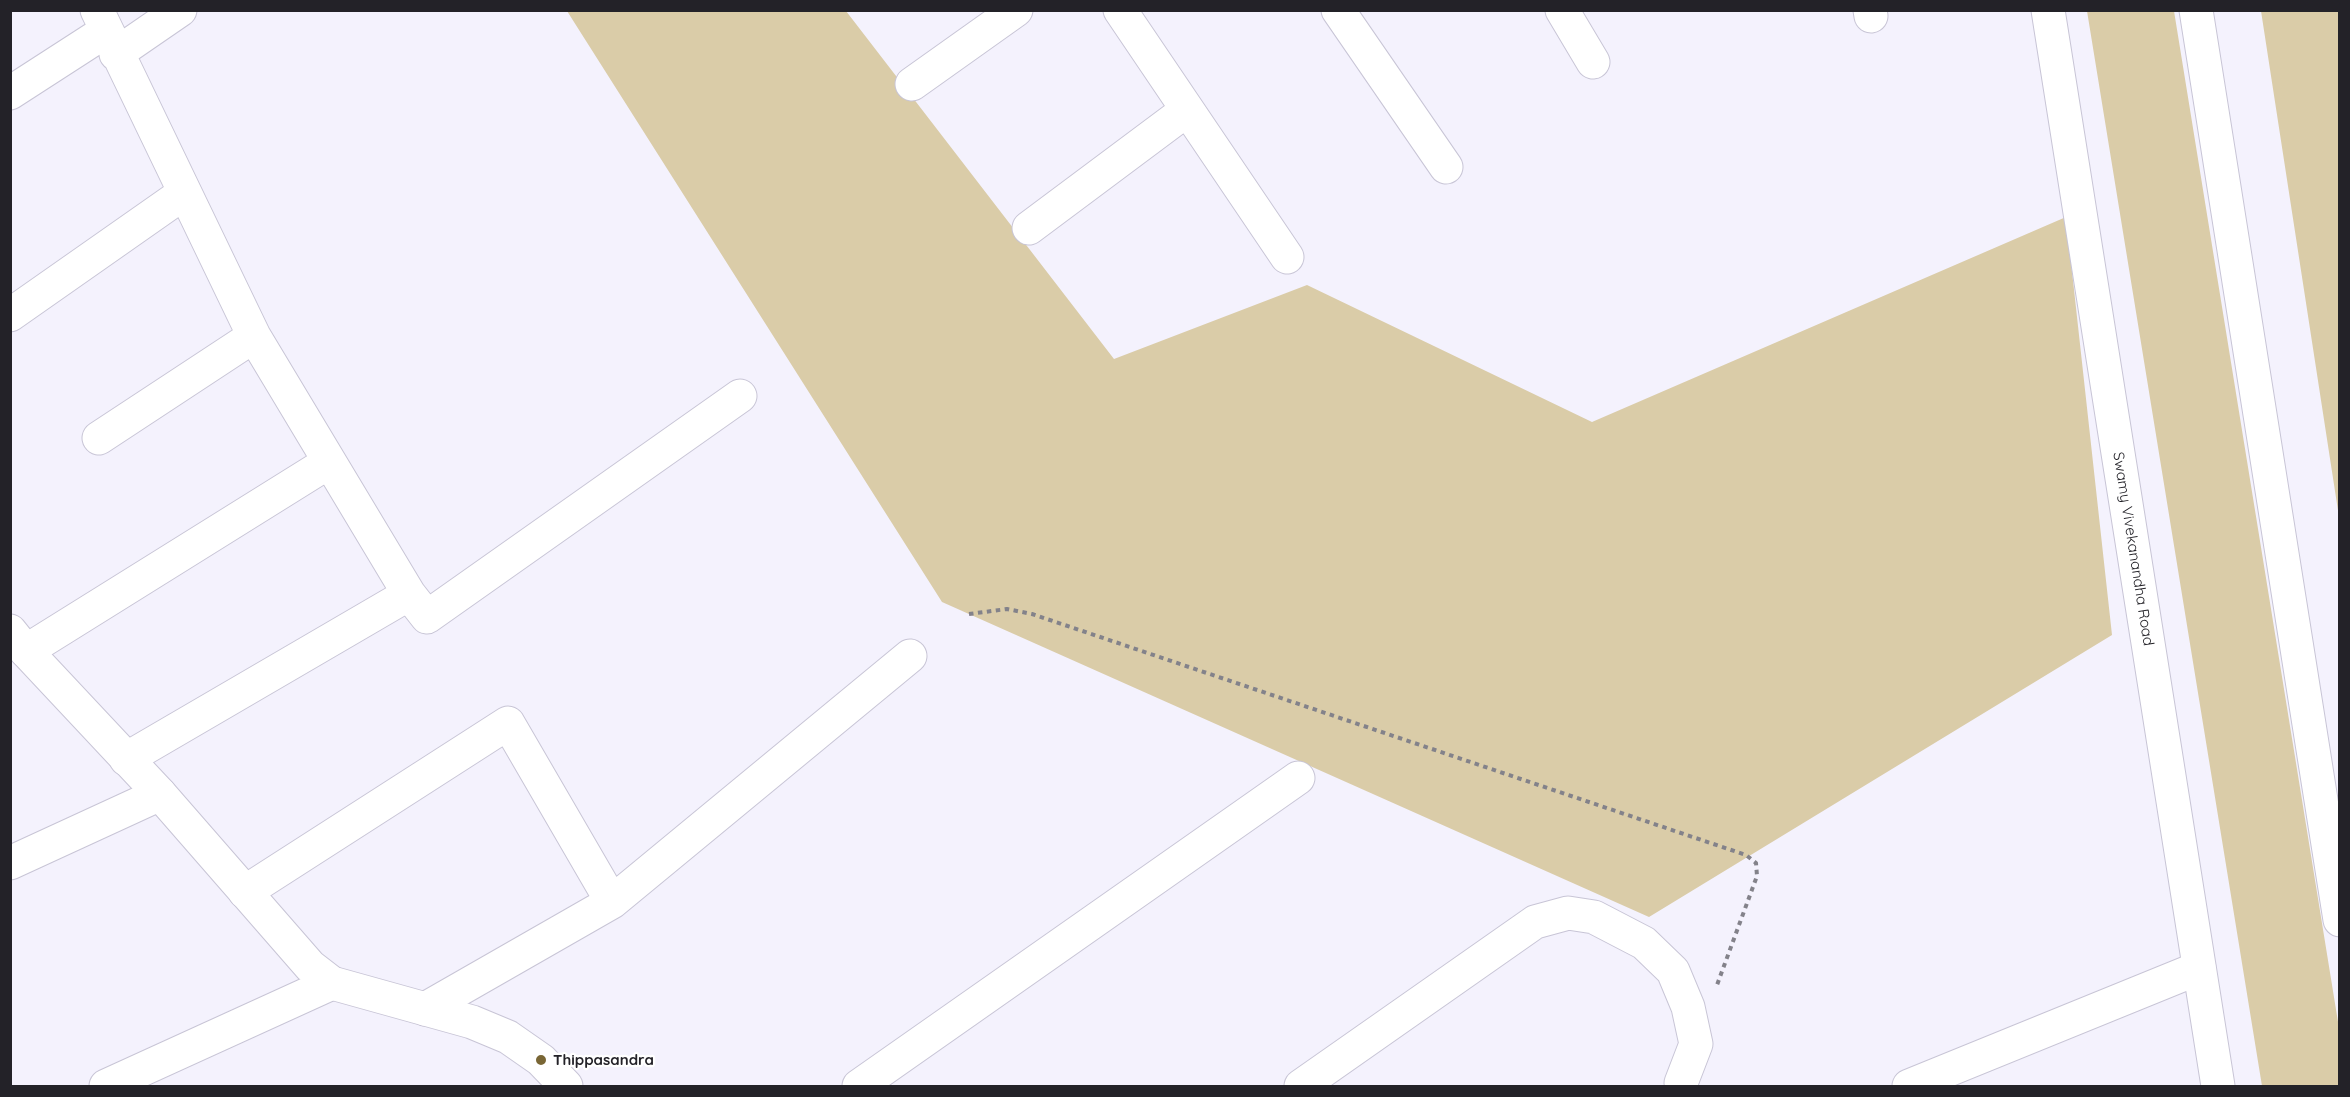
<!DOCTYPE html>
<style>
body{margin:0}
#map{position:relative;width:2350px;height:1097px;overflow:hidden;background:#f4f2fd;font-family:Quicksand,sans-serif}
canvas{display:block}
.frame{position:absolute;inset:0;border:12px solid #232228;pointer-events:none}
</style>
<div id="map">
<canvas width="2350" height="1097"></canvas>
<div class="frame"></div>
</div>
<script>
const context = document.querySelector('canvas').getContext('2d');
context.lineJoin = 'round';
function fillPath(path, color) {
  context.fillStyle = color;
  context.fill(path, 'evenodd');
}
function shape(rows) {
  const path = new Path2D();
  for (const r of rows) {
    path.moveTo(r[0], r[1]);
    for (let i = 2; i < r.length; i += 2) path.lineTo(r[i], r[i + 1]);
  }
  return path;
}
function strokePath(path, color, width, dash) {
  context.strokeStyle = color;
  context.lineWidth = width;
  context.lineCap = dash ? 'butt' : 'round';
  context.setLineDash(dash || []);
  context.stroke(path);
}
function drawText(font, color, halo, rows, align = 'center') {
  context.font = font + ' Quicksand,sans-serif';
  context.lineWidth = 4.5;
  context.setLineDash([]);
  context.textBaseline = 'middle';
  context.strokeStyle = halo;
  context.fillStyle = color;
  for (const [text, x, y, turn = 0] of rows) {
    context.save();
    context.translate(x, y);
    context.rotate((+turn || 0) * Math.PI / 180);
    context.textAlign = isNaN(turn) ? turn : align;
    if (halo) context.strokeText(text, 0, 0);
    context.fillText(text, 0, 0);
    context.restore();
  }
}
fillPath(shape([
 [567,11,846,11,1114,359,1307,285,1592,422,2066,217,2112,635,1649,917,942,602],
 [2087,11,2174,11,2339,1028,2339,1086,2262,1086],
 [2261,11,2339,11,2339,517]
]), '#dacca8');
const street = shape([
 [97,10,254,336,409,594,427,617,740,396],
 [1120,10,1287,257],
 [1338,10,1446,167],
 [1562,10,1593,62],
 [1870,10,1871,16],
 [116,54,180,10],
 [912,84,1016,10],
 [10,93,106,31],
 [1029,228,1187,110],
 [10,315,184,193],
 [99,438,254,336],
 [26,651,329,462],
 [126,759,409,594],
 [10,863,160,794],
 [245,892,508,723,612,902],
 [425,1009,612,902,910,656],
 [106,1086,332,983],
 [859,1086,1298,778],
 [1301,1086,1535,922,1568,913,1594,917,1644,943,1673,971,1688,1007,1696,1044,1681,1083],
 [1909,1086,2199,968]
]);
const secondary = shape([
 [2048,10,2218,1086],
 [2196,10,2340,920],
 [10,631,26,651,160,794,310,966,332,983,472,1022,508,1037,541,1060,566,1086]
]);
strokePath(street, '#c8c5d6', 35);
strokePath(secondary, '#c8c5d6', 35);
strokePath(shape([
 [969,614,1007,609,1032,614,1746,855,1756,863,1757,876,1717,985]
]), '#83828a', 4, [4.5, 4.5]);
strokePath(street, '#fff', 33);
strokePath(secondary, '#fff', 33);
for (const [x, y, r, color] of [
 [541,1060,6,"#796635"]
]) {
  const dot = new Path2D();
  dot.arc(x, y, r, 0, 2 * Math.PI);
  context.fillStyle = color;
  context.fill(dot);
  strokePath(dot, '#fff', 2);
}
drawText('15px', '#232228', '#fff', [
 ["Swamy Vivekanandha Road",2133,549,81]
]);
drawText('bold 15px', '#232228', '#fff', [
 ["Thippasandra",553,1060]
], 'left');
</script>
